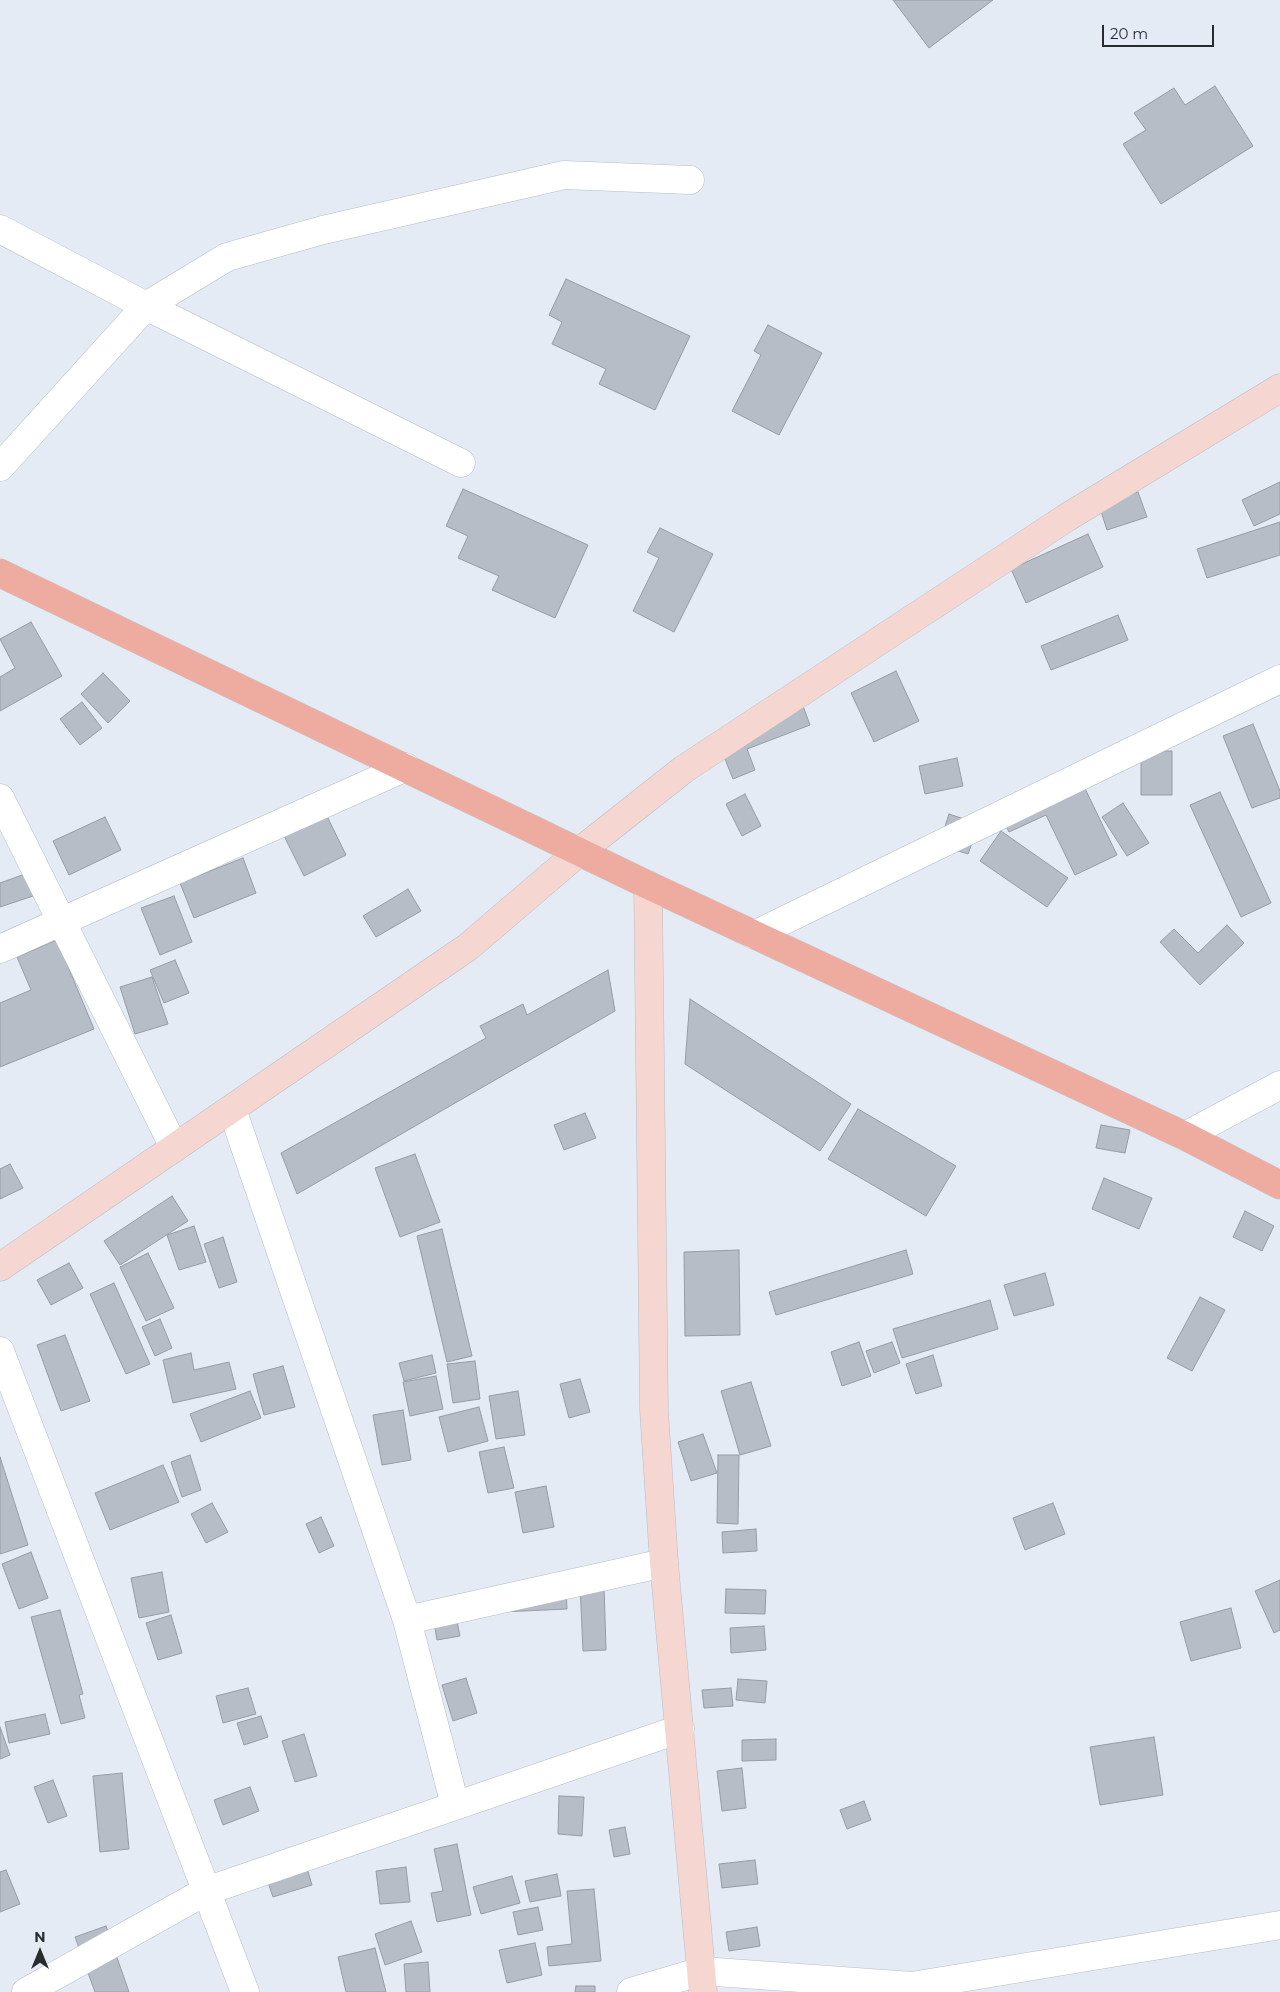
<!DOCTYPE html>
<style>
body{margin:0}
#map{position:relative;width:1280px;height:1992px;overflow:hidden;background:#e4ebf5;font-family:Montserrat,sans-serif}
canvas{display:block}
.north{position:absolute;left:15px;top:1927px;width:50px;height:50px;-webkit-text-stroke:4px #e4ebf5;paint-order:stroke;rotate:0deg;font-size:14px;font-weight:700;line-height:20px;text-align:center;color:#292c2f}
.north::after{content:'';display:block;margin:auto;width:18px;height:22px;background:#292c2f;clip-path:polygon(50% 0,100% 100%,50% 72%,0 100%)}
.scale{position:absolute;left:1102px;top:25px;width:112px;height:22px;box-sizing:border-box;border:2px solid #292c2f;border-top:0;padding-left:6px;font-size:15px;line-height:18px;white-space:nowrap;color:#292c2f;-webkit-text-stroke:4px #e4ebf5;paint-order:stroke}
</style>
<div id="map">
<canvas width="1280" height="1992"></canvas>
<div class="north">N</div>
<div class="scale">20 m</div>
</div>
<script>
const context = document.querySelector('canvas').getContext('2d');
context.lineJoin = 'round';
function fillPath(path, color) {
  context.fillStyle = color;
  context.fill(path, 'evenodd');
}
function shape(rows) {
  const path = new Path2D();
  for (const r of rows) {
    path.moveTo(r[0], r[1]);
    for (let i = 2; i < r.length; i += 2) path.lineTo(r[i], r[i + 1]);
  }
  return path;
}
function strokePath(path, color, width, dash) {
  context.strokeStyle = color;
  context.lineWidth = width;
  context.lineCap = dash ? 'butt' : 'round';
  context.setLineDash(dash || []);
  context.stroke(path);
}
const building = shape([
 [893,0,993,0,929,48,893,0],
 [1215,86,1253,146,1161,204,1123,144,1146,130,1134,113,1174,88,1185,105,1215,86],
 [566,279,690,336,655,410,599,384,606,369,552,344,562,322,549,315,566,279],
 [768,325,822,353,779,435,732,411,761,355,754,351,768,325],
 [1280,482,1280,514,1254,526,1242,500,1280,482],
 [463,489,588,545,555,618,492,590,499,576,458,558,468,536,446,526,463,489],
 [1138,492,1147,517,1107,530,1099,505,1138,492],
 [1280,522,1280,555,1207,578,1197,549,1280,522],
 [660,528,713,554,674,632,633,611,659,558,647,552,660,528],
 [1088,534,1103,567,1026,603,1011,569,1088,534],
 [1118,615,1128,640,1051,670,1041,646,1118,615],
 [31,622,62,676,0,711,0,677,15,668,0,639,31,622],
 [896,671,919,721,874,742,851,693,896,671],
 [103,673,130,701,108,723,81,694,103,673],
 [82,702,102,728,80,745,60,719,82,702],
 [803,706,810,725,747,749,755,770,733,779,717,739,803,706],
 [1253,724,1280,791,1280,798,1252,808,1223,736,1253,724],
 [1141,751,1172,751,1172,795,1141,795,1141,751],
 [957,758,963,786,925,794,919,766,957,758],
 [1079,776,1117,855,1075,875,1046,815,1009,832,1000,813,1079,776],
 [1220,792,1271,903,1241,917,1190,805,1220,792],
 [745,794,761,826,742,836,726,804,745,794],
 [1123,803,1149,843,1127,856,1102,817,1123,803],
 [324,810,346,855,304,876,281,830,324,810],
 [949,814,979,824,968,854,939,845,949,814],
 [105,817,121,850,69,875,53,841,105,817],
 [1001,831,1068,878,1047,907,980,861,1001,831],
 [243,858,256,893,194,918,180,883,243,858],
 [25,874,33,896,0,907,0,883,25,874],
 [408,889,421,911,376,937,363,916,408,889],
 [174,896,192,942,160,955,141,908,174,896],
 [1227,925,1244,943,1200,985,1160,942,1174,929,1198,953,1227,925],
 [57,940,94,1029,0,1067,0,1003,31,990,17,957,57,940],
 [175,960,189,993,164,1003,150,970,175,960],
 [608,970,615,1011,297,1194,281,1153,486,1038,480,1026,523,1004,527,1015,608,970],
 [152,977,168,1024,135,1034,120,987,152,977],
 [690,999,851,1104,820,1151,685,1064,690,999],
 [858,1109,956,1166,926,1216,828,1159,858,1109],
 [585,1113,596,1138,564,1150,554,1125,585,1113],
 [1101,1125,1130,1130,1125,1153,1096,1148,1101,1125],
 [415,1154,440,1222,400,1237,375,1168,415,1154],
 [10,1164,23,1188,0,1199,0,1169,10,1164],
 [1104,1178,1152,1198,1139,1229,1092,1209,1104,1178],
 [172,1196,188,1221,120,1265,104,1241,172,1196],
 [1245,1211,1274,1226,1262,1251,1233,1237,1245,1211],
 [194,1226,206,1262,179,1270,167,1235,194,1226],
 [442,1229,472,1356,447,1362,417,1236,442,1229],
 [223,1237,237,1282,219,1288,204,1244,223,1237],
 [739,1250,740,1335,685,1336,684,1252,739,1250],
 [906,1250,913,1274,776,1315,769,1292,906,1250],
 [148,1253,174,1308,146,1321,120,1267,148,1253],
 [69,1263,83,1288,51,1305,37,1280,69,1263],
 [1045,1273,1054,1305,1014,1316,1004,1285,1045,1273],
 [114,1283,150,1364,126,1374,90,1294,114,1283],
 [1200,1297,1225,1310,1192,1371,1167,1358,1200,1297],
 [990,1300,998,1329,902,1358,893,1329,990,1300],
 [160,1319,172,1348,155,1356,142,1327,160,1319],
 [65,1335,90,1401,61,1411,37,1345,65,1335],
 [859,1342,871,1376,842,1386,831,1352,859,1342],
 [892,1342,900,1363,874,1373,866,1351,892,1342],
 [191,1353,194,1370,229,1362,236,1389,173,1403,163,1360,191,1353],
 [432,1355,436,1373,404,1381,399,1363,432,1355],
 [933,1355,942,1386,916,1394,906,1364,933,1355],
 [475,1361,480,1399,453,1403,447,1364,475,1361],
 [283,1366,295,1407,264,1415,253,1374,283,1366],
 [436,1376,443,1409,410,1416,403,1382,436,1376],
 [580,1379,590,1412,569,1418,560,1384,580,1379],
 [751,1382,771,1446,740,1455,721,1391,751,1382],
 [250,1391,261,1418,201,1442,190,1414,250,1391],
 [518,1391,525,1435,496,1439,489,1396,518,1391],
 [479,1407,488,1441,448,1452,439,1417,479,1407],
 [403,1410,411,1460,382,1465,373,1415,403,1410],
 [703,1434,717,1473,691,1481,678,1442,703,1434],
 [504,1447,514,1488,488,1493,479,1452,504,1447],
 [190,1455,201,1490,182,1497,171,1462,190,1455],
 [718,1455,739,1455,738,1524,717,1523,718,1455],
 [0,1457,28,1545,0,1554,0,1457],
 [163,1465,179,1502,110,1530,95,1493,163,1465],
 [546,1486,554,1527,523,1533,515,1492,546,1486],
 [212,1503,228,1532,206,1543,191,1514,212,1503],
 [1053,1503,1065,1534,1025,1550,1013,1518,1053,1503],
 [321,1517,334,1546,319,1553,306,1524,321,1517],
 [756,1529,757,1551,723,1553,722,1532,756,1529],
 [31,1552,48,1598,19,1609,2,1564,31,1552],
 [162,1572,169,1612,139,1618,131,1578,162,1572],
 [1280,1580,1280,1630,1274,1633,1255,1591,1280,1580],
 [580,1585,604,1585,606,1650,583,1651,580,1585],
 [566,1587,567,1609,501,1612,566,1587],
 [726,1589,766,1590,765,1614,725,1613,726,1589],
 [1231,1608,1241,1648,1191,1661,1180,1622,1231,1608],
 [60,1610,83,1694,79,1695,85,1718,61,1724,31,1617,60,1610],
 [455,1612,460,1636,437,1640,433,1617,455,1612],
 [171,1615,182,1653,158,1660,146,1623,171,1615],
 [764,1626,766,1650,731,1653,730,1628,764,1626],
 [466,1678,477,1713,453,1721,442,1685,466,1678],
 [738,1679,767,1681,765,1703,736,1700,738,1679],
 [248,1688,256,1714,223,1723,216,1696,248,1688],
 [731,1688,733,1706,704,1708,702,1690,731,1688],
 [45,1714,50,1734,9,1743,5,1722,45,1714],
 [261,1716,268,1737,244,1745,237,1723,261,1716],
 [0,1727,10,1755,0,1759,0,1727],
 [304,1734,317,1776,295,1782,282,1741,304,1734],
 [1154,1737,1163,1795,1100,1805,1090,1747,1154,1737],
 [776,1739,776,1760,742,1761,742,1740,776,1739],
 [742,1768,746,1808,722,1811,717,1771,742,1768],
 [122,1773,129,1849,100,1852,93,1776,122,1773],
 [53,1780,67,1816,48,1823,34,1787,53,1780],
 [250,1787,259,1811,223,1825,214,1800,250,1787],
 [559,1796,584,1797,582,1836,558,1834,559,1796],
 [864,1801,871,1820,847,1829,840,1810,864,1801],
 [625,1827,630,1854,614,1857,609,1830,625,1827],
 [457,1844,471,1915,437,1922,431,1893,443,1891,434,1849,457,1844],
 [304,1858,312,1885,273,1897,264,1871,304,1858],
 [755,1860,758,1884,722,1888,719,1864,755,1860],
 [406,1867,410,1902,380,1904,376,1871,406,1867],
 [6,1870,20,1904,0,1912,0,1872,6,1870],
 [557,1874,561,1896,530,1902,525,1881,557,1874],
 [512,1876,520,1903,481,1914,473,1887,512,1876],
 [594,1889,601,1961,549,1966,547,1947,572,1944,567,1891,594,1889],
 [538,1907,543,1930,518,1935,513,1912,538,1907],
 [411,1921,422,1952,385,1965,375,1934,411,1921],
 [106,1926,129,1992,95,1992,75,1937,106,1926],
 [757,1927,760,1946,729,1951,726,1932,757,1927],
 [535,1943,542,1975,507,1983,499,1950,535,1943],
 [375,1948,386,1992,346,1992,338,1957,375,1948],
 [428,1962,430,1992,406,1992,404,1964,428,1962],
 [576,1986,595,1986,595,1992,575,1992,576,1986]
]);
fillPath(building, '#b6bdc6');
strokePath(building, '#969ca5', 1);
const street = shape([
 [0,229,146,306,461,463],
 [0,467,146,306,227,257,323,230,564,175,690,180],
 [0,798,174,1147],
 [754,935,1280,679],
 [0,949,406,767],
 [232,1109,407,1620,455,1805],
 [1185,1136,1280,1085],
 [0,1351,245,1992],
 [407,1620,664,1563],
 [26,1992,206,1891,680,1729],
 [631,1992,702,1971,912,1986,1280,1925]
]);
const secondary = shape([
 [648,885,654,1410,664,1563,703,1992],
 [0,1267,468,947,579,852,684,769,1066,518,1280,388]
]);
const primary = shape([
 [0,573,648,885,1185,1136,1280,1185]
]);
strokePath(street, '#b6bdc6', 29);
strokePath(secondary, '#b6bdc6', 29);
strokePath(primary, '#c7c8c9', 29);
strokePath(street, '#fff', 28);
strokePath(secondary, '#f6d6d0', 28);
strokePath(primary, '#eeaca1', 28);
</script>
